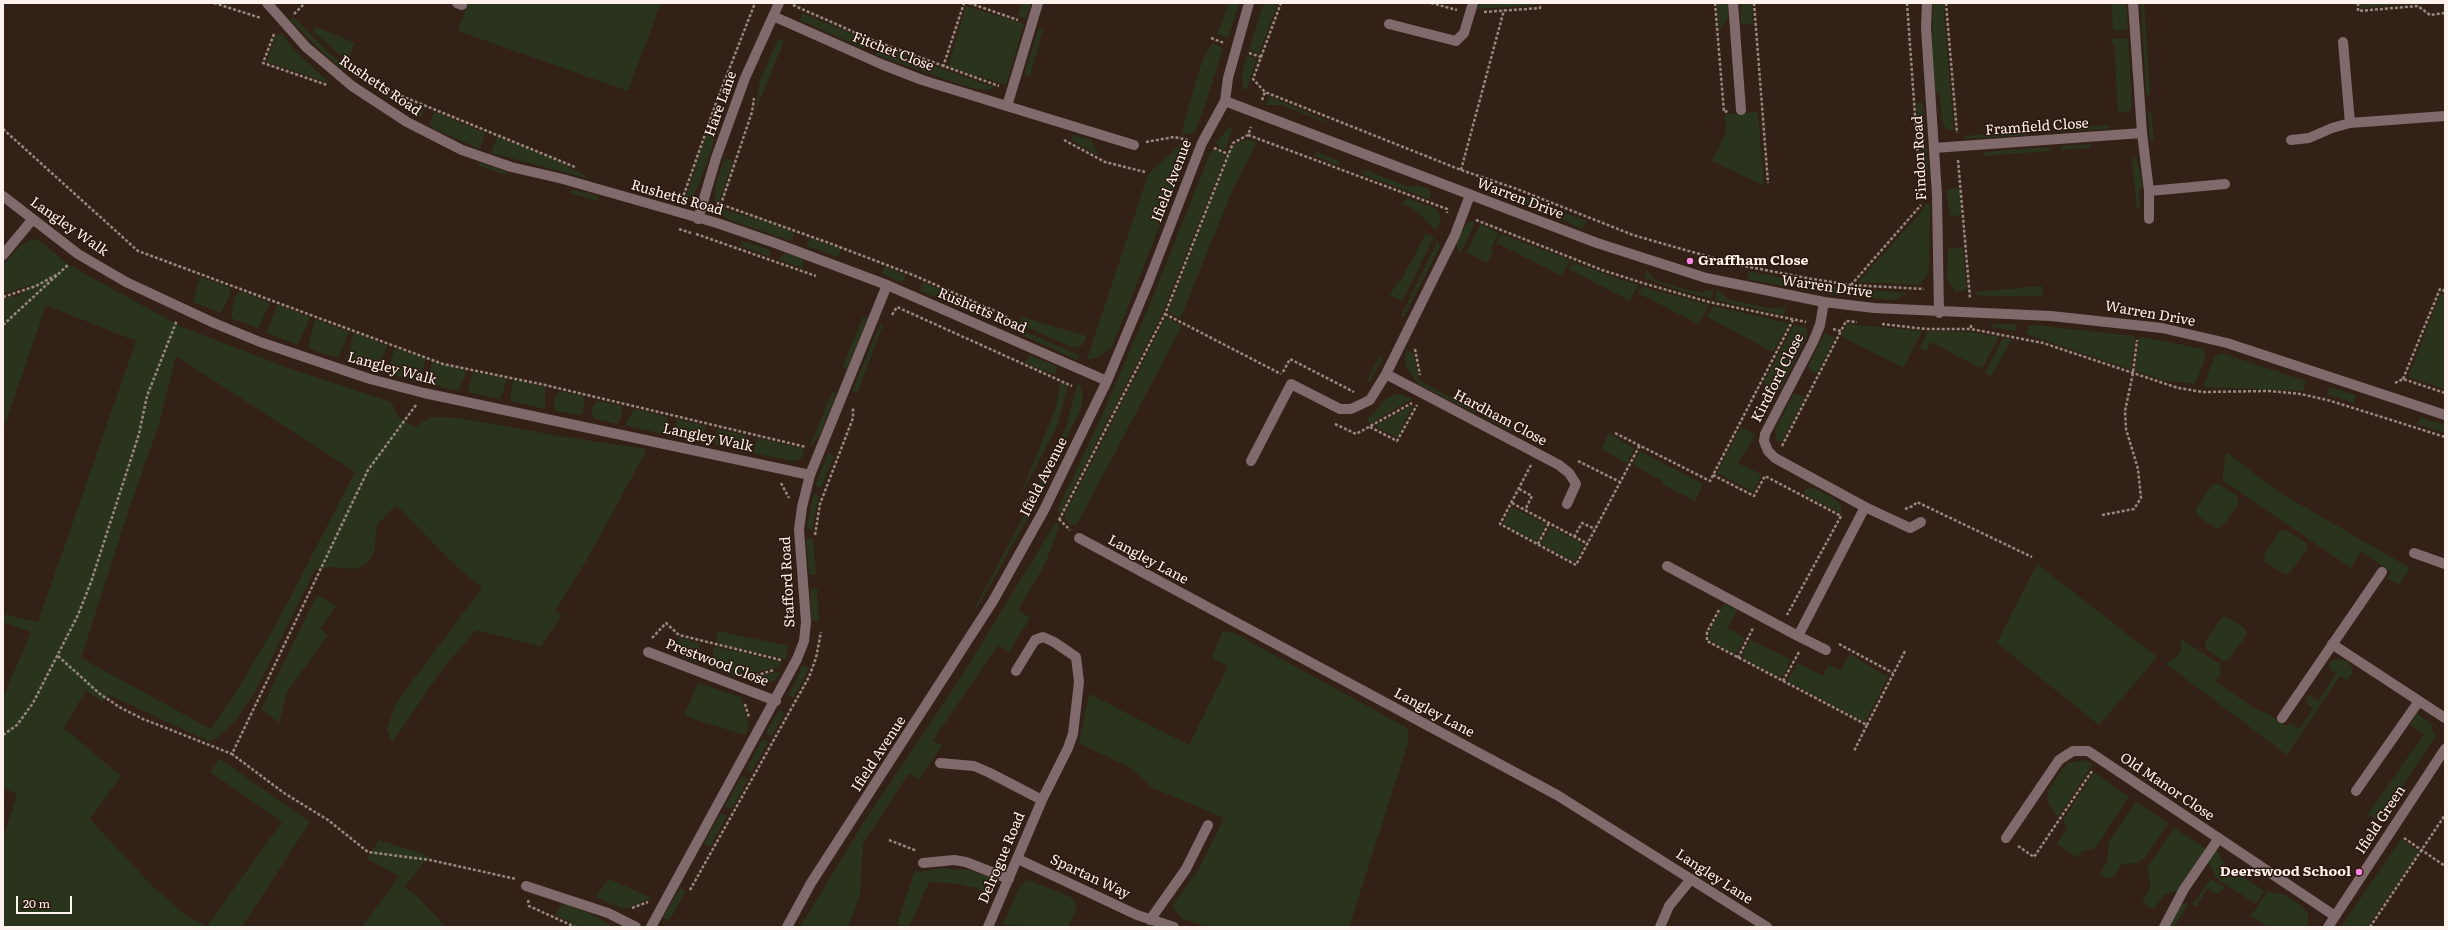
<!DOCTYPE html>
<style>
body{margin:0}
#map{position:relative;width:2448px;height:930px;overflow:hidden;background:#332118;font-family:Literata,serif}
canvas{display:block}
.frame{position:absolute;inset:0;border:4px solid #fff2ec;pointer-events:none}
.scale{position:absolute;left:16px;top:896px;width:56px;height:18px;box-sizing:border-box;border:2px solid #fff2ec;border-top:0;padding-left:5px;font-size:12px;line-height:14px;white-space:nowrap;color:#fff2ec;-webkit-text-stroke:3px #29170f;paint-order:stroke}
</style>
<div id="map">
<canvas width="2448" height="930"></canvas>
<div class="frame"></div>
<div class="scale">20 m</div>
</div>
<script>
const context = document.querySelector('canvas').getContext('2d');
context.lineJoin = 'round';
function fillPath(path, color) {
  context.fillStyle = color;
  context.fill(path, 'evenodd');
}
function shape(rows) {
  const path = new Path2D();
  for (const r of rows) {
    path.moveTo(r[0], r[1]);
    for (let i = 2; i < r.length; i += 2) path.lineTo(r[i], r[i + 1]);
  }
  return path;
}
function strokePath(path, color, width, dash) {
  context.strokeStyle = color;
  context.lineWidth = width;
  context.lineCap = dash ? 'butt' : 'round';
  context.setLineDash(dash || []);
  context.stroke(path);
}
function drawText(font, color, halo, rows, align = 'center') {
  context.font = font + ' Literata,serif';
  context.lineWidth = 3;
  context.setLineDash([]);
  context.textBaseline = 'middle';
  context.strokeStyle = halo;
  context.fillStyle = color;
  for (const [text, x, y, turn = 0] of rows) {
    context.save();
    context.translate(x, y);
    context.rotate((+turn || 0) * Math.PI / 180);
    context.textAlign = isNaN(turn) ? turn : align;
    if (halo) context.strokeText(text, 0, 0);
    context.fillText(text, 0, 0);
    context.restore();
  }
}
fillPath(shape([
 [468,3,661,3,628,91,458,31],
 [1022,3,1031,3,1026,19,1018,16],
 [1229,3,1239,3,1228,38,1217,34],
 [1264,3,1278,3,1259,54,1249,49],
 [1481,3,1536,3,1537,5,1477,9],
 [1717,3,1728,5,1728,18,1719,31],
 [1742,3,1752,3,1753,24,1740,23],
 [1933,3,1943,3,1954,130,1947,129,1943,124,1939,93,1935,92,1932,44],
 [2111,3,2126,3,2128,28,2126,30,2113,30],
 [2141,3,2144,3,2150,95,2146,95],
 [2361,3,2414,3,2361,8],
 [966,6,1024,24,1006,85,948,67],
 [802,13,869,41,864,49,800,20],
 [293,17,330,54,347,67,343,70,326,56,290,20],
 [314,26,355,43,348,62,313,31],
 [1038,30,1043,30,1030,76,1024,75],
 [281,33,295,51,330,83,267,62,275,36],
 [2125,38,2128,40,2132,106,2131,111,2123,113,2118,111,2114,43,2111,43,2111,39],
 [778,39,784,41,755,112,760,80],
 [1213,43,1223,48,1205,105,1195,133,1181,135,1198,74,1206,52],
 [880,44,934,66,996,88,989,90,971,88,876,55],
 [1247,55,1257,59,1246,91,1243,87,1242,73],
 [377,89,425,108,421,117,377,92],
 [1269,96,1325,120,1324,122,1282,105,1266,105],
 [1917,103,1923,103,1925,131,1918,133],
 [435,112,485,133,480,149,432,128,430,123],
 [1758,112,1764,186,1712,161,1726,132,1725,114],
 [2151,112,2154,141,2150,142,2148,113],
 [2109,125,2109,129,2057,132,2057,128],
 [1230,127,1233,127,1225,150,1220,148,1216,142],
 [707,131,715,139,700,182,693,196,686,197],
 [2026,131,2026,135,1965,139,1965,136],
 [1073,135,1091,140,1099,156,1071,140],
 [497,137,556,160,587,177,586,178,491,153],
 [1247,139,1257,142,1233,189,1180,319,1168,312,1233,145],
 [1920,143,1926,143,1929,171,1922,173],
 [2090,144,2090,148,2061,150,2062,146],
 [1180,145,1191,145,1112,347,1097,358,1087,359,1145,184,1149,173],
 [2048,147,2050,151,1984,156,1984,152],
 [1213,150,1222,152,1225,158,1162,314,1061,512,1057,511,1099,422,1153,297,1209,156],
 [1317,152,1339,161,1339,166,1315,156],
 [2136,156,2143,185,2139,192,2140,208,2137,210,2132,160],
 [724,158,733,161,719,202,715,201,715,188],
 [481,163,507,172,506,175,477,165],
 [1365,170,1409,187,1417,185,1429,189,1431,194,1429,199,1361,174],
 [1957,187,1960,189,1961,215,1950,216,1946,190],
 [572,190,597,195,598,201,569,193],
 [1511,191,1553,208,1548,215,1508,199],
 [1406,198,1437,209,1441,220,1437,229,1431,226,1430,224,1414,209,1403,204],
 [1925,204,1930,204,1929,263,1927,275,1921,283,1918,285,1858,282,1923,210],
 [723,209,770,223,795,233,791,241,727,219,720,215],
 [1565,213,1587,221,1582,229,1563,220],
 [1469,221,1475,223,1460,255,1456,244,1461,232],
 [1480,224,1499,233,1490,250,1493,251,1487,263,1467,252],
 [1426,234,1434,237,1402,302,1390,295,1398,281,1400,282],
 [1501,234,1570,260,1562,276,1497,243],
 [810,238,841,249,838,257,807,246],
 [33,239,39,240,67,264,182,327,288,368,391,402,399,418,415,427,431,417,459,418,565,437,647,449,589,556,555,611,562,615,541,647,476,630,440,672,392,743,387,729,396,703,482,588,455,565,396,505,377,525,374,554,365,565,355,569,331,567,315,570,254,694,236,720,217,738,208,741,109,695,102,702,86,690,64,728,121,776,90,819,153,887,187,916,207,926,282,822,210,772,220,759,310,822,242,927,3,927,3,840,17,794,3,788,3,698,31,632,3,622,3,614,38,622,136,341,46,305,3,430,3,299,14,295,16,297,34,284,3,294,3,265,21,245],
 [176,356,355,472,279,619,241,684,211,729,81,658,128,512,158,427],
 [1438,240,1440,246,1404,317,1401,316],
 [743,241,768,249,770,251,770,257,741,246],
 [1963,247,1967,290,1956,292,1947,279,1948,249],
 [785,253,803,259,803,268,779,260],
 [1572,262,1616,278,1638,285,1630,301,1569,269],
 [884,266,906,275,902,283,882,274],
 [1646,270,1655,280,1681,288,1702,293,1710,290,1714,291,1712,298,1684,292,1644,278],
 [1749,271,1788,279,1786,287,1748,279],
 [200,277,229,287,230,294,221,313,193,302],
 [923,282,946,292,943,300,920,291],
 [1800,282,1841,288,1838,295,1799,289],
 [1642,286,1650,289,1709,305,1699,324,1638,293],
 [2042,286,2043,296,1978,296,1974,292],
 [1854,289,1855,289,1908,293,1894,300,1856,296],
 [240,291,270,303,258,328,231,318,234,298],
 [1720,291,1729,300,1774,309,1786,306,1784,315,1715,300,1717,292],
 [2445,294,2445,389,2408,377,2440,295],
 [960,298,994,313,990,321,956,306],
 [277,305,310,317,298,345,267,333],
 [1713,306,1787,323,1789,324,1773,352,1707,317],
 [863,317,867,319,847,369,842,367],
 [1022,317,1086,336,1083,345,1074,348,1024,326,1020,323],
 [1166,317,1182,326,1076,526,1069,524,1065,518,1065,514],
 [315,319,349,332,338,358,308,348],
 [880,324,883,325,857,393,852,391],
 [1847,324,1922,331,1903,368,1841,336],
 [1991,324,2016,324,2016,331,1991,327],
 [1794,325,1807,328,1807,337,1780,390,1777,391,1767,387,1764,382],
 [2034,325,2135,336,2131,370,2026,334,2029,326],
 [1019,329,1079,355,1077,360,1020,334],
 [1928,331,1972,332,1999,337,1982,369,1931,342,1926,351,1920,348],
 [354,333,387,345,377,370,346,361],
 [1825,333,1835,338,1817,373,1813,373,1808,366],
 [2142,337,2204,349,2205,358,2195,384,2162,380,2135,371,2139,338],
 [2003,338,2012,339,1991,377,1985,373],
 [395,348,426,359,418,381,387,374],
 [1407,350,1414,355,1419,380,1475,411,1474,413,1418,384,1407,368,1405,356],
 [2221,353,2306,381,2303,391,2203,387,2214,357],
 [1029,355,1058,367,1055,375,1025,363],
 [1380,356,1383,357,1370,382,1367,380],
 [432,361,466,371,459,391,428,384],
 [473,372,507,379,500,399,468,392],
 [514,380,545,387,545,409,512,401,510,398],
 [1078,381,1083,395,1081,408,1037,500,1033,497,1066,427],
 [1060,382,1068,387,1057,426,1018,501,1056,407],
 [2329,387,2356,395,2353,403,2327,394],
 [560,391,583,396,585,401,582,413,579,415,556,411,553,402],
 [832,392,837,393,820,434,809,449],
 [1794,393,1805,397,1782,441,1777,442,1775,430],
 [1399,394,1412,399,1370,424,1367,418,1374,413,1386,398],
 [597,401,622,406,622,415,617,424,593,418,592,408],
 [1413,405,1397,437,1375,426],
 [634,409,668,417,663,434,625,425],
 [1485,414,1512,428,1510,431,1484,417],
 [2420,417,2445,425,2445,433,2417,424],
 [676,419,706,426,701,442,674,436],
 [1741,427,1755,435,1738,463,1762,475,1753,492,1717,473],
 [717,429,748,436,743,450,716,445,714,439],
 [1609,433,1634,449,1627,463,1601,449],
 [758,438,804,449,801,459,792,461,753,453],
 [1640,451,1703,484,1695,501,1662,484,1663,481,1633,465],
 [2226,452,2282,494,2410,568,2399,585,2387,578,2391,572,2361,551,2351,568,2222,480],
 [828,453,834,456,821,488,815,486],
 [2218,484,2237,496,2239,503,2222,527,2217,529,2197,515,2196,509,2212,485],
 [1811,487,1833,498,1841,505,1842,514,1804,494,1805,490],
 [813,494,819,496,812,530,808,529,807,526],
 [1512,507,1546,524,1537,542,1503,524],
 [1028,508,1032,511,977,608,974,609],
 [1056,522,1059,528,1045,564,1018,610,1030,618,1009,652,998,645,933,740,942,746,928,767,919,780,909,773,863,844,860,896,848,927,800,927,866,819,958,682],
 [1551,527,1581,543,1583,546,1575,562,1541,544],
 [2286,530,2305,542,2308,548,2290,573,2285,575,2265,562,2264,555,2280,531],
 [806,538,813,539,816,575,809,574],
 [2037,564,2157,657,2099,725,1997,643],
 [817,588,819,622,811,620,810,589],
 [317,595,336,606,320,629,328,635,287,692,279,723,261,709],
 [1724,604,1737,610,1728,628,1745,638,1738,652,1734,654,1709,640,1710,631],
 [2227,617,2245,628,2247,634,2229,659,2224,661,2206,649,2205,642,2221,618],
 [718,631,788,646,786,659,716,643],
 [1223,631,1234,633,1407,728,1409,734,1408,743,1349,927,1207,927,1181,918,1173,908,1174,903,1197,872,1224,818,1153,788,1131,768,1079,743,1089,694,1189,745,1228,666,1215,660,1212,656],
 [679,637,700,644,697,663,679,655,677,647],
 [2181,639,2220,664,2221,673,2215,681,2257,710,2267,713,2287,726,2290,723,2299,729,2313,708,2305,702,2307,697,2309,695,2318,701,2336,674,2330,669,2329,663,2336,659,2347,661,2352,667,2352,673,2347,680,2340,676,2287,755,2166,664,2178,655,2181,649],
 [1750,640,1790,659,1784,675,1779,677,1744,659,1742,655],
 [714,646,781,662,779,667,751,673,746,679,711,668],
 [1850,654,1888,677,1865,722,1789,682,1788,678,1798,663,1823,676,1828,665,1841,670],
 [802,665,809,669,793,698,788,695,797,679],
 [781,671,776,679,767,684,753,679,754,677],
 [698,683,741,697,749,727,745,735,684,716],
 [779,710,785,713,772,736,766,733],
 [2417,713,2431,724,2435,737,2379,821,2368,814,2424,734,2410,725],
 [763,739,768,742,751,773,746,770],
 [2083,760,2093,764,2058,817,2048,803,2048,791,2063,768,2069,763],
 [2094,772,2129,797,2095,848,2081,852,2077,858,2057,844,2067,828,2063,820],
 [742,776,748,779,731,810,725,806],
 [2136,802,2169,823,2144,859,2137,863,2122,864,2114,876,2108,879,2100,874,2107,861,2109,842],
 [721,813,727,816,710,847,704,843],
 [2174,828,2206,849,2178,891,2165,894,2153,910,2142,902,2151,886,2147,868],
 [2401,839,2419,852,2367,927,2341,927],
 [379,840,429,856,404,887,419,898,446,927,362,927,399,876,367,859],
 [2216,850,2225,865,2264,891,2256,904,2213,876,2215,874,2208,863],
 [940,868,970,870,993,878,987,893,972,886,969,887,960,884,929,882,909,927,897,924,915,870,921,872],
 [609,879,618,883,652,898,624,909,595,897],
 [2211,879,2225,887,2217,894,2208,888,2196,907,2192,904],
 [1028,880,1071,897,1077,907,1068,927,1003,925,1020,886],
 [680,888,686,891,669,921,663,917],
 [2267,892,2284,894,2302,906,2308,914,2308,927,2268,927,2251,916],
 [563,903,591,914,614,927,579,927,555,915],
 [2189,903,2174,927,2170,927,2181,904]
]), '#2a341d');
strokePath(shape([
 [214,3,261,18],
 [969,3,1018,20],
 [1431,3,1457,10],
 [1715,3,1724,112,1728,111],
 [1754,3,1768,183],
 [1907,3,1921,200],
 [1946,3,1957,133],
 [2358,3,2358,11,2418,6,2430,15,2445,13],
 [793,5,872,40,999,86],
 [1484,12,1540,8,1540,3],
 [294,14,305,3],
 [274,34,263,63,327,85],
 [1211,38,1224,43],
 [1249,53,1261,57,1253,79,1265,92],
 [1261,57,1281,3],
 [943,67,964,3],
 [387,90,575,167],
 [1262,100,1265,92,1461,170,1517,189,1633,235,1671,246,1739,265,1812,279,1851,285,1924,289],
 [3,129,138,251,443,364,545,385,806,447],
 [1248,135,1447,209,1447,213],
 [1064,140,1105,162,1145,172],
 [1146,142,1174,137,1188,140],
 [1214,148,1228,154],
 [1958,160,1970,298],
 [1461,170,1504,10],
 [682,200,716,103,755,3],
 [717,203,829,243,913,275,1002,314,1017,325],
 [719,210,752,112,754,98],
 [1476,220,1602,270,1646,284,1709,302,1806,322],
 [679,229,691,233],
 [696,234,816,276],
 [1851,285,1921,205],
 [3,297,36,286,58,274],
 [1165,314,1281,374],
 [892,315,897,307,1072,386],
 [1882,324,1926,329,1971,329],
 [3,325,69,264],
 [1971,325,1971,329,2043,343,2178,388,2203,392,2269,391,2301,394,2331,401,2445,437],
 [1833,329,1841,331,1846,321,1857,322],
 [1415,349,1420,375],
 [1283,372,1290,359,1354,392],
 [2403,379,2440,289,2445,291],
 [2395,383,2403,379,2445,393],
 [416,405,368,470,232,754,284,793,328,820,368,852,430,860,516,879],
 [1335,424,1356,434,1412,403],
 [1370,427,1397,441,1417,405],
 [1615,433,1710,481,1793,320],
 [1782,446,1841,331],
 [1578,461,1620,482],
 [1531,465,1500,524,1576,565,1640,445],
 [1713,475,1754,496,1765,476,1841,516,1787,615],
 [781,483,789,498],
 [1519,489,1532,496,1525,510],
 [1027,499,1033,503],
 [1512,503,1588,544],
 [1905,509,1913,506,1917,502,2032,557],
 [2102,515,2134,509,2141,498,2138,469,2126,429,2125,411,2133,373,2137,340],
 [1059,519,1070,530],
 [1059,520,1165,314,1233,143,1248,135,1251,127],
 [815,535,820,504,853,418,853,408],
 [1574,537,1582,523,1595,529],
 [1538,544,1549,523],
 [1719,610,1707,632,1707,641,1867,725,1854,751],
 [652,638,666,623,679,635,781,660],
 [1839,644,1893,673],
 [58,656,100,694,121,708,143,719,232,754],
 [1738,658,1753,628],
 [751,677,774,670],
 [1783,681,1799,652],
 [745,704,749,717],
 [1867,725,1905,651],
 [3,735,17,725,33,703,78,615,91,582,139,434,147,396,177,320],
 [2404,838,2445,866],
 [889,840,917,851],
 [2018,846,2034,857,2092,771],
 [690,890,809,677,816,658,821,632],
 [528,900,529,906,575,927],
 [632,908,648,902],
 [2370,927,2445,815]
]), '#988880', 2.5, [3, 2]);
strokePath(shape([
 [267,3,306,47,352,86,407,122,462,150,511,167,563,179,717,223,775,243,887,285,1107,381],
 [457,3,462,5],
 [1733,3,1741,110],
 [1927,3,1926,28,1937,195,1939,313],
 [773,16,881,64,922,80,1134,145],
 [1389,24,1456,41,1464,33,1473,3],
 [2343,42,2350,123],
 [1225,101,1597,243,1706,278,1824,302,1874,308,2051,316,2162,328,2227,343,2445,415],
 [1007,106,1038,3],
 [2142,133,2149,191,2149,219],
 [2291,140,2309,138,2332,128,2350,123,2445,116],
 [1934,148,2142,133,2133,3],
 [2149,191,2225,184],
 [3,196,78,254,126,282,214,323,260,342,370,379,424,393,810,475],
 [698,219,716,158,745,78,779,3],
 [3,255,32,220],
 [1824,302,1820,325,1813,342,1765,434,1764,441,1768,451,1775,458,1865,507,1798,636,1826,650],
 [1386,374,1559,465,1569,473,1576,484,1567,504],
 [1251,461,1291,384,1340,409,1351,409,1370,400,1386,374,1455,235,1470,195],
 [1865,507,1910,528,1921,522],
 [1079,538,1557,795,1767,927],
 [2414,553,2445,564],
 [1667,566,1798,636],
 [2332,644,2445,718],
 [648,652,776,701],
 [2282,718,2382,572],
 [940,763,974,766,990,773,1042,800],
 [2356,791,2419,701],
 [2006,838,2059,760,2073,751,2088,751,2335,916],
 [1018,859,1137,915,1174,927],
 [923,863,954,860,966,862,1009,879],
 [526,886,608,913,636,927],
 [1150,920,1186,869,1208,825],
 [651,927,797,659,804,641,806,622,799,530,802,507,810,475,887,285],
 [787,927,811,883,993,601,1044,510,1107,381,1148,283,1202,143,1225,101,1228,78,1249,3],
 [988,927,1042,800,1068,748,1073,734,1079,682,1076,657,1054,642,1043,637,1035,640,1016,671],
 [1660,927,1669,906,1691,879],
 [2164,927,2184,889,2219,838],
 [2328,927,2445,749]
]), '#806a6b', 10);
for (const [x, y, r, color] of [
 [1690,261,4,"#fc86e4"],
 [2359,872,4,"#fc86e4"]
]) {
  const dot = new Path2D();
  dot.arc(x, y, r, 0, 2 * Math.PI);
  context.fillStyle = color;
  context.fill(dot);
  strokePath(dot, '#29170f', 1.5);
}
drawText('14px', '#fff2ec', '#29170f', [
 ["Fitchet Close",893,52,21],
 ["Rushetts Road",380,86,34],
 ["Hare Lane",721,104,-70],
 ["Framfield Close",2037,127,-4],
 ["Findon Road",1920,158,-93],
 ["Ifield Avenue",1172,181,-69],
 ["Rushetts Road",677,198,16],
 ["Warren Drive",1520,199,21],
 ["Langley Walk",69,227,35],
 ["Warren Drive",1827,287,8],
 ["Rushetts Road",982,311,23],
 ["Warren Drive",2150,314,10],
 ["Langley Walk",392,369,15],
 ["Kirdford Close",1778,378,-63],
 ["Hardham Close",1500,418,28],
 ["Langley Walk",708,438,12],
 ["Ifield Avenue",1044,477,-63],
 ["Langley Lane",1148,560,28],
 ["Stafford Road",788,582,-93],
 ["Prestwood Close",717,663,21],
 ["Langley Lane",1434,713,28],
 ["Ifield Avenue",879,754,-57],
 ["Old Manor Close",2167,787,34],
 ["Ifield Green",2381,820,-57],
 ["Delrogue Road",1002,858,-67],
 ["Spartan Way",1090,877,25],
 ["Langley Lane",1714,877,33]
]);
drawText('bold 14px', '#fff2ec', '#29170f', [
 ["Graffham Close",1698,261],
 ["Deerswood School",2351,872,"right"]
], 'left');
</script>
